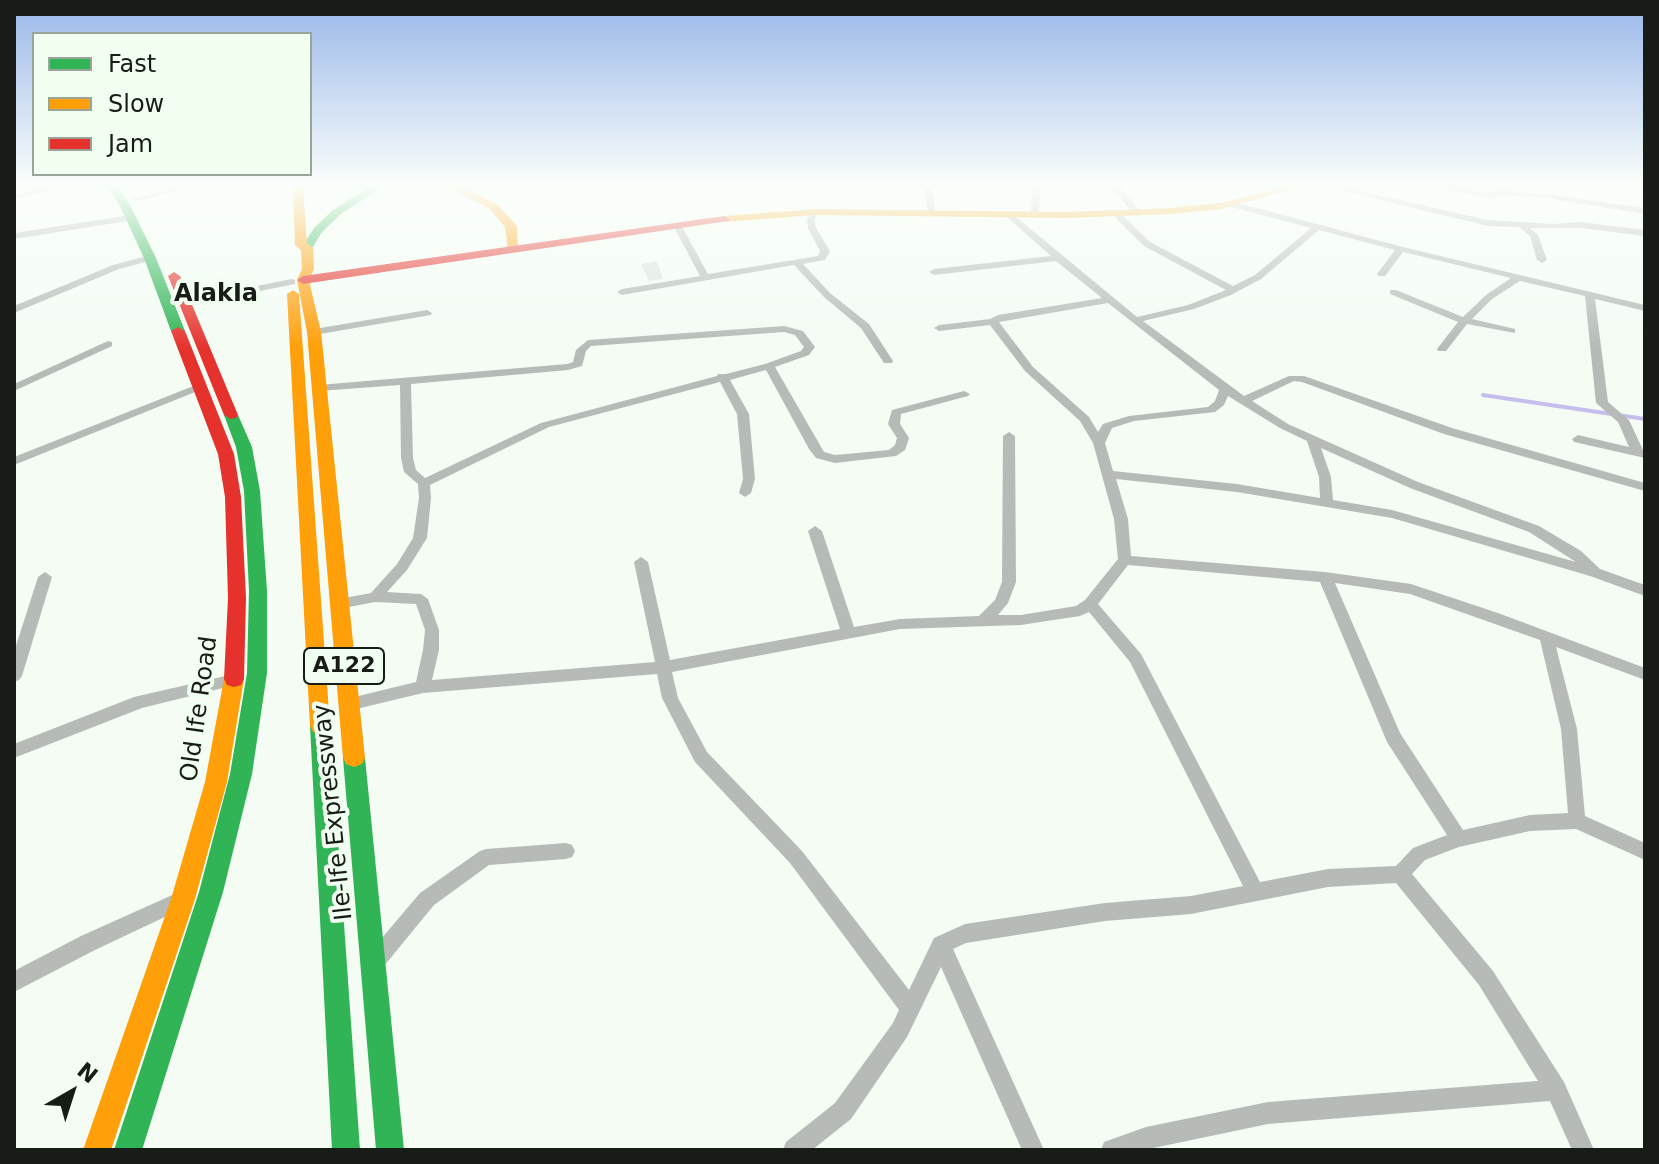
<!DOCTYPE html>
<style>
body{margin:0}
#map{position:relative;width:1659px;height:1164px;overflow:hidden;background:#f4fcf4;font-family:"DejaVu Sans",sans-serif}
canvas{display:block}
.frame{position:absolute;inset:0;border:16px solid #171c17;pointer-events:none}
.legend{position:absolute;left:32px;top:32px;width:280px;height:144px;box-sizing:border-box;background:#f1fff0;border:2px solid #9aa499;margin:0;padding:10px 14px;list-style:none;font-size:24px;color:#171c17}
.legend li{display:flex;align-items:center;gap:16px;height:40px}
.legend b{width:40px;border:2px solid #9aa499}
.north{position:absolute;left:32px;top:1052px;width:80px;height:80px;-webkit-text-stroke:6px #f1fff0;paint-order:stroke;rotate:39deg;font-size:22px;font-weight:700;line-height:32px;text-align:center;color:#171c17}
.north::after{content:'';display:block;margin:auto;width:28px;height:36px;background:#171c17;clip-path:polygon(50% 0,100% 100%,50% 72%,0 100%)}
</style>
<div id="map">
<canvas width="1659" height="1164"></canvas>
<div class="frame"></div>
<ul class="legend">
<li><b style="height:10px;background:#30b455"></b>Fast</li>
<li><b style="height:10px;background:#ff9f0a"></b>Slow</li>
<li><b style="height:10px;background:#e5322d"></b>Jam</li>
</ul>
<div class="north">N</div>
</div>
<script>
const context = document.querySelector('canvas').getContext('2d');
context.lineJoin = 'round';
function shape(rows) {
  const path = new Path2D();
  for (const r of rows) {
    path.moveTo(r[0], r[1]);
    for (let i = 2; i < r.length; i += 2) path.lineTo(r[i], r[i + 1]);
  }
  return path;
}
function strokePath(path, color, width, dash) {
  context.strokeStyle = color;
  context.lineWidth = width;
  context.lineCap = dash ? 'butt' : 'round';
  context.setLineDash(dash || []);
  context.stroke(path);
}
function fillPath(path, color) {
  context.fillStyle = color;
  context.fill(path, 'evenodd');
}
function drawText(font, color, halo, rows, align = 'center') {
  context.font = font + ' "DejaVu Sans",sans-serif';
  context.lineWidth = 8;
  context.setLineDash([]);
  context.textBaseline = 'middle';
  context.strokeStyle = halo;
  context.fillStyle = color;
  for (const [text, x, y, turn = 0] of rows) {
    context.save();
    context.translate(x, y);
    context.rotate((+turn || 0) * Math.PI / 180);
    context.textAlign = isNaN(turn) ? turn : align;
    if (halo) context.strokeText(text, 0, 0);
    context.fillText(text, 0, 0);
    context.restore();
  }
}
strokePath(shape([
 [1483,395,1645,419]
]), '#c6beec', 4);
fillPath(shape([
 [657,261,663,279,649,281,641,264]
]), '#dce2dc');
fillPath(shape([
 [49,186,64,186,14,199,14,195,49,186],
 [183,186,199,186,136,201,132,199,183,186],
 [923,186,931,186,936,216,929,214,923,186],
 [1029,186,1037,186,1040,193,1039,215,1035,218,1031,215,1032,193,1029,186],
 [1111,186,1119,186,1139,210,1139,214,1133,214,1111,186],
 [1322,186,1338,186,1488,220,1554,224,1581,222,1645,230,1645,236,1581,228,1530,228,1538,235,1547,260,1542,263,1537,260,1530,236,1519,227,1488,226,1322,186],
 [1424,186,1445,186,1490,193,1501,190,1547,194,1645,208,1645,214,1547,198,1502,195,1491,198,1424,186],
 [1231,201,1403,247,1645,305,1645,311,1595,299,1608,402,1629,420,1643,450,1645,450,1645,458,1574,442,1572,439,1578,435,1629,447,1618,422,1596,403,1585,296,1520,281,1492,299,1472,319,1515,329,1515,333,1467,324,1446,351,1438,351,1437,349,1458,322,1390,294,1390,290,1396,290,1463,317,1486,295,1511,278,1403,252,1385,276,1379,276,1377,274,1395,250,1319,230,1261,279,1231,295,1194,309,1143,321,1244,396,1289,376,1304,376,1452,428,1645,483,1645,491,1444,434,1302,382,1294,381,1252,401,1288,424,1418,482,1539,526,1581,551,1600,569,1645,585,1645,596,1590,576,1392,518,1237,492,1116,479,1128,519,1131,556,1325,572,1411,584,1498,613,1645,668,1645,680,1556,647,1577,729,1585,816,1645,843,1645,860,1576,829,1530,831,1459,847,1425,860,1412,874,1493,971,1564,1082,1594,1150,1572,1150,1550,1101,1268,1124,1144,1150,1101,1150,1104,1142,1146,1127,1268,1102,1538,1081,1479,985,1396,883,1328,887,1191,914,1105,921,966,943,953,949,1044,1150,1022,1150,941,967,907,1037,851,1119,812,1150,783,1150,786,1142,835,1103,893,1023,899,1010,790,863,695,762,662,698,657,674,423,693,348,711,342,710,340,705,342,700,416,682,423,650,425,630,416,604,375,602,339,609,334,608,332,604,334,600,339,599,371,593,397,564,413,538,419,498,418,484,404,472,401,458,400,385,319,391,313,388,319,385,567,364,573,362,576,350,588,340,784,326,803,331,815,347,809,355,775,367,824,452,835,455,889,450,895,445,897,438,888,424,892,410,964,391,970,394,968,396,901,414,900,424,909,438,905,450,896,456,835,463,816,458,809,449,766,370,730,380,749,414,755,479,751,493,745,497,739,493,743,479,737,414,720,382,549,427,430,485,431,498,427,538,407,570,387,592,421,594,428,599,439,630,439,650,432,680,655,662,634,562,641,557,648,562,670,660,840,629,808,531,815,526,822,531,854,627,900,619,979,616,995,600,1002,582,1003,436,1009,432,1015,436,1016,582,1008,603,998,615,1021,615,1076,606,1085,600,1118,559,1114,519,1093,443,1080,421,1025,371,990,325,939,331,934,328,939,325,990,319,998,315,1102,298,1056,261,934,275,929,272,934,269,1051,256,1007,217,1006,215,1010,212,1137,317,1188,305,1226,290,1144,246,1111,213,1118,211,1150,242,1233,286,1255,275,1311,228,1228,206,1227,204,1231,201],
 [1108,303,1219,390,1215,401,1208,407,1129,416,1103,424,1098,432,1089,417,1033,367,999,322,1108,303],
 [784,332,795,335,804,347,801,351,765,364,726,374,718,374,717,376,541,423,425,478,416,470,413,458,411,384,568,370,582,366,586,351,591,346,784,332],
 [1228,396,1280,428,1307,441,1319,477,1320,498,1237,484,1113,471,1105,443,1112,428,1134,421,1215,412,1224,405,1228,396],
 [1321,448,1410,488,1529,532,1576,562,1392,510,1333,500,1331,477,1321,448],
 [1128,565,1320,582,1387,742,1447,835,1413,848,1396,866,1328,869,1260,882,1141,654,1098,604,1128,565],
 [1335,583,1410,594,1540,640,1561,729,1568,813,1530,815,1463,830,1400,733,1335,583],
 [1089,612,1130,662,1243,886,1191,896,1105,903,965,924,934,938,909,990,802,851,707,752,678,698,672,672,900,629,1021,625,1080,616,1089,612],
 [812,210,819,212,815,219,816,228,830,251,825,260,803,264,830,293,869,324,893,361,892,363,884,363,861,328,824,297,794,265,622,295,617,292,622,289,700,276,673,225,677,222,681,225,708,274,818,256,820,251,808,228,807,219,812,210],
 [131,215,134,216,134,220,14,239,14,233,131,215],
 [150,255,155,258,153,260,119,269,14,313,14,306,113,265,150,255],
 [292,279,295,280,295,284,185,306,180,303,185,300,292,279],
 [427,310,432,313,431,315,314,335,309,332,314,329,427,310],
 [108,341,112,342,112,346,14,391,14,384,108,341],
 [201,383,207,386,205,388,14,465,14,457,201,383],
 [45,572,52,577,22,676,19,680,14,682,14,652,38,577,45,572],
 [234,674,239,676,242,680,239,684,142,708,14,758,14,744,134,697,234,674],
 [566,843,572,845,575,851,572,857,566,859,489,865,434,905,384,966,377,969,370,966,367,959,370,952,420,893,480,851,486,849,566,843],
 [179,892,186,895,188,901,186,907,95,950,14,992,14,971,81,936,179,892]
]), '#b7bbb7');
fillPath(shape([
 [106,186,117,186,129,203,156,258,185,331,183,334,171,331,144,258,119,204,106,186],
 [371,186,384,186,341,214,322,232,311,250,303,250,301,248,314,228,333,210,371,186],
 [231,411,238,415,252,447,260,491,267,591,267,673,252,774,223,892,142,1150,114,1150,199,892,230,774,247,673,249,591,244,491,236,447,224,415,231,411],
 [320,717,327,720,330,726,360,1150,332,1150,310,726,313,720,320,717],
 [354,749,362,752,365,758,404,1150,376,1150,343,758,346,752,354,749]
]), '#30b455');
fillPath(shape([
 [293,186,303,186,307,243,313,248,314,269,309,280,321,332,365,758,362,764,354,767,346,764,343,758,307,332,297,280,302,269,301,250,295,245,293,186],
 [447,186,461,186,498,205,517,226,518,251,508,249,505,227,490,209,447,186],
 [1286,186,1304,186,1221,209,1170,214,1066,218,815,215,724,222,718,219,724,216,815,209,1066,212,1170,208,1221,203,1286,186],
 [293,290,299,294,330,726,327,732,320,735,313,732,310,726,287,294,293,290],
 [234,671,241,673,244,679,227,782,195,899,111,1150,83,1150,171,899,205,782,224,679,227,673,234,671]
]), '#ff9f0a');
fillPath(shape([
 [724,216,730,219,728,221,303,284,297,280,303,276,724,216],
 [174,272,180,276,238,415,236,418,231,419,224,415,168,276,174,272],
 [178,327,185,331,234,454,241,497,246,598,244,679,241,685,234,687,227,685,224,679,228,598,225,497,218,454,171,331,178,327]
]), '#e5322d');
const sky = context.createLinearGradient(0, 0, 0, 349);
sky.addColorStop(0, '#9ab8ea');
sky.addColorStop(0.53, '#fafefa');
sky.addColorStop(1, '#fafefa00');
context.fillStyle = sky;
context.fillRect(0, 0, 1659, 349);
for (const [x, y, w] of [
 [344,666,80]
]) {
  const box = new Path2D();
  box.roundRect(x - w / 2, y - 18, w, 36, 6);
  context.fillStyle = '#f1fff0';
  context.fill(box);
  strokePath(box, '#171c17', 2);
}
drawText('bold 22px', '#171c17', null, [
 ["A122",344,666]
]);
drawText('bold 24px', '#171c17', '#f1fff0', [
 ["AlakIa",216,295]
]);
drawText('24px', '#171c17', '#f1fff0', [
 ["Old Ife Road",200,709,-82],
 ["Ile-Ife Expressway",334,812,-96]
]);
</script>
